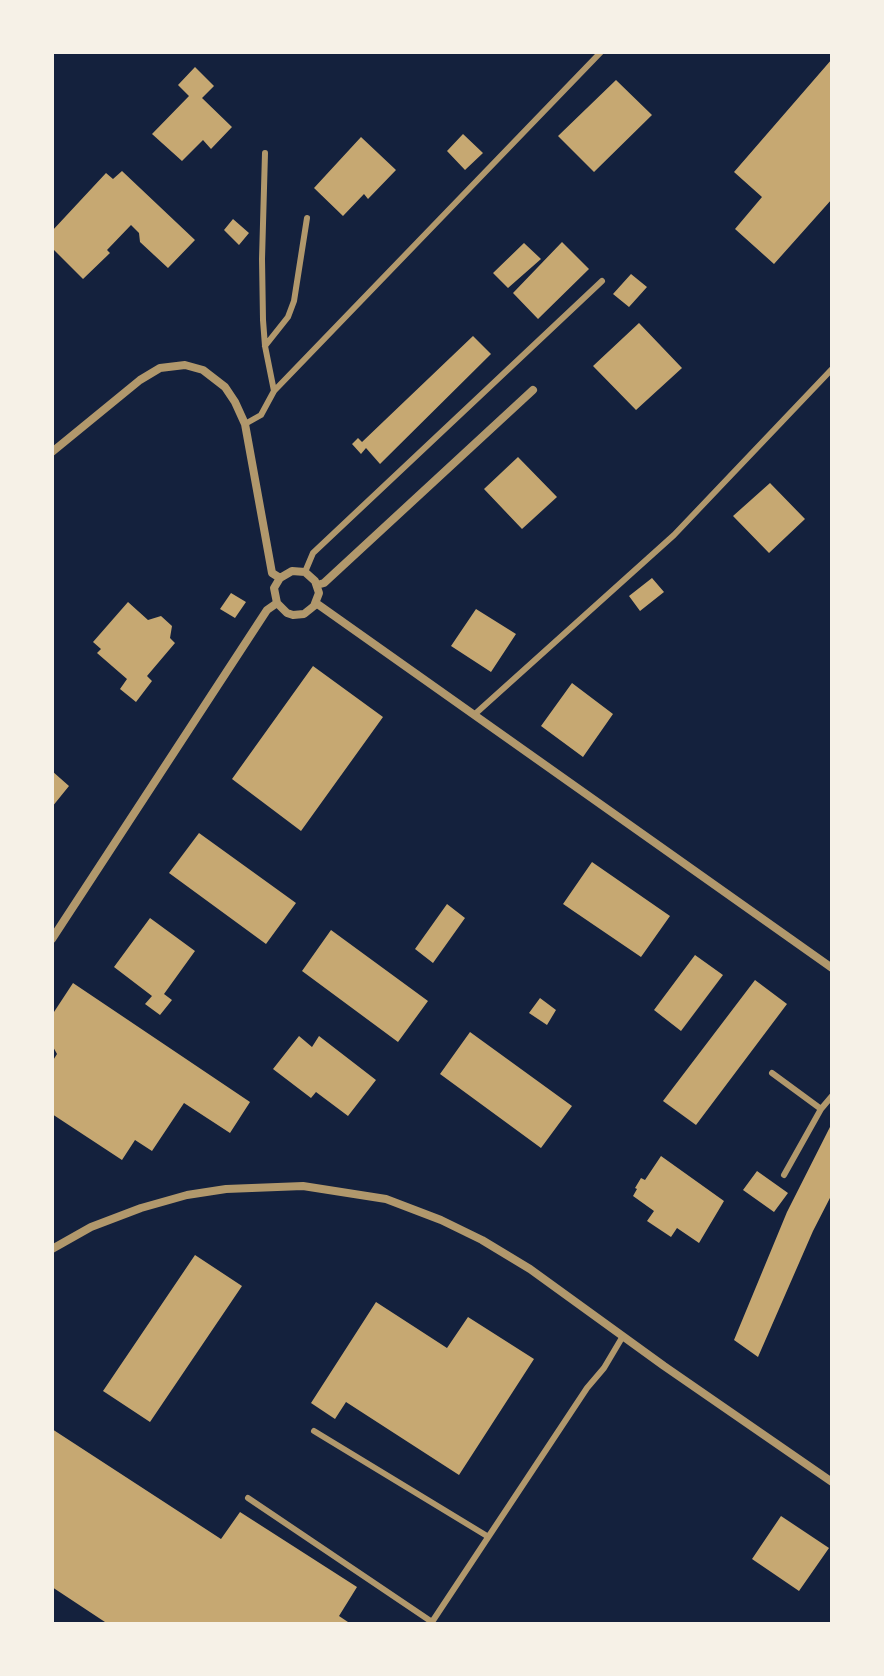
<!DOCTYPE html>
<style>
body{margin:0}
#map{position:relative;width:884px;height:1676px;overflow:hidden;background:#14213d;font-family:"Roboto Condensed",sans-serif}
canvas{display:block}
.frame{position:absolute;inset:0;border:54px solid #f6f1e7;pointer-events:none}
</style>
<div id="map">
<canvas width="884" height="1676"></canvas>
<div class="frame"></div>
</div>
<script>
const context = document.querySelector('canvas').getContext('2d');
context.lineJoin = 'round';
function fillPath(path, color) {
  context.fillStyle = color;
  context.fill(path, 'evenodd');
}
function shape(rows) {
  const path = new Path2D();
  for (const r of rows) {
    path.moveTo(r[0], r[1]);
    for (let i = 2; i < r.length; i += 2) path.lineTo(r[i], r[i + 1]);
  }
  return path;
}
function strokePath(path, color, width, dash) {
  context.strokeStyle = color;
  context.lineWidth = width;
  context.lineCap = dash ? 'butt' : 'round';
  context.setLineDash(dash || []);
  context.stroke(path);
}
fillPath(shape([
 [832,59,832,199,774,264,735,229,762,197,734,172],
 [195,67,214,86,202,98,232,127,211,149,203,140,182,161,152,134,189,96,178,85],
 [616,80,652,115,594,172,558,136],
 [463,134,483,153,465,170,447,151],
 [361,137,396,170,368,199,364,194,343,216,314,188],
 [122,171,195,240,168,268,140,242,139,233,131,225,107,250,110,253,83,279,52,248,52,231,106,173,113,179],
 [233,219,249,233,239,245,224,230],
 [562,242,589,269,538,319,513,293],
 [524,243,541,259,508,288,493,273],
 [631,274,647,287,629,307,613,294],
 [639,323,682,368,636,410,593,366],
 [473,336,491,354,380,464,366,448,361,454,352,444,358,438,362,442],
 [518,457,557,497,522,529,484,489],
 [770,483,805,519,769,553,733,516],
 [652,578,664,592,640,611,629,596],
 [231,593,246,602,235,618,220,609],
 [128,602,148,620,161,616,172,626,170,638,175,643,147,676,152,681,136,702,120,689,127,679,97,653,101,649,93,642],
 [476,609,516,634,491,672,451,646],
 [313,666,383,717,301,831,232,779],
 [572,683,613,714,583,757,541,726],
 [52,771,69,786,52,807],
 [199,833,296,903,266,944,169,873],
 [592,862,670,916,641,957,563,904],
 [447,904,465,918,433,963,415,949],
 [150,918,195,951,164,994,172,1000,160,1015,145,1004,152,996,114,967],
 [331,930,428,1001,398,1042,302,971],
 [695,955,723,975,681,1031,654,1010],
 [755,980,787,1004,696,1125,663,1101],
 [73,983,250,1102,230,1133,184,1103,152,1151,135,1140,122,1160,52,1114,52,1062,57,1054,52,1045,52,1015],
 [540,998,556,1010,547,1025,529,1013],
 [470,1032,572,1106,541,1148,440,1074],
 [299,1036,312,1047,319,1036,376,1080,348,1116,316,1092,311,1098,273,1069],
 [832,1123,832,1194,813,1231,758,1357,734,1340,787,1212],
 [661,1156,724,1201,699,1243,677,1228,671,1237,647,1221,654,1211,633,1196,637,1189,635,1188,641,1178,645,1180],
 [757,1171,788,1193,774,1212,743,1190],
 [195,1255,242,1286,150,1422,103,1391],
 [376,1302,447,1348,468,1317,534,1359,459,1475,346,1402,335,1419,311,1403],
 [52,1429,221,1539,240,1512,357,1587,339,1616,351,1624,108,1624,52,1587],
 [781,1516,829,1548,799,1591,752,1559]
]), '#c6a872');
strokePath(shape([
 [265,153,262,259,263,320,265,346,274,391],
 [265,346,288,317,294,301,307,218],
 [245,424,261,415,274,391,601,52],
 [305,572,313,553,602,281],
 [475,714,674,535,832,369],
 [772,1073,821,1109,832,1096],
 [784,1175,821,1109],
 [314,1431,487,1536],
 [248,1498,432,1622,587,1388,604,1368,623,1336]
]), '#b1986c', 6);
strokePath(shape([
 [52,452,140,380,160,368,185,365,203,370,225,387,235,402,245,424,272,573,280,578,274,588,277,603,267,610,52,939],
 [317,585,324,583,533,390],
 [277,603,287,613,293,615,304,614,314,606,319,593,315,581,305,572,292,571,280,578],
 [316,603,832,968],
 [52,1249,91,1227,141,1208,187,1195,226,1189,303,1186,386,1199,441,1220,482,1240,530,1269,664,1366,832,1482]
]), '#b1986c', 8);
</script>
